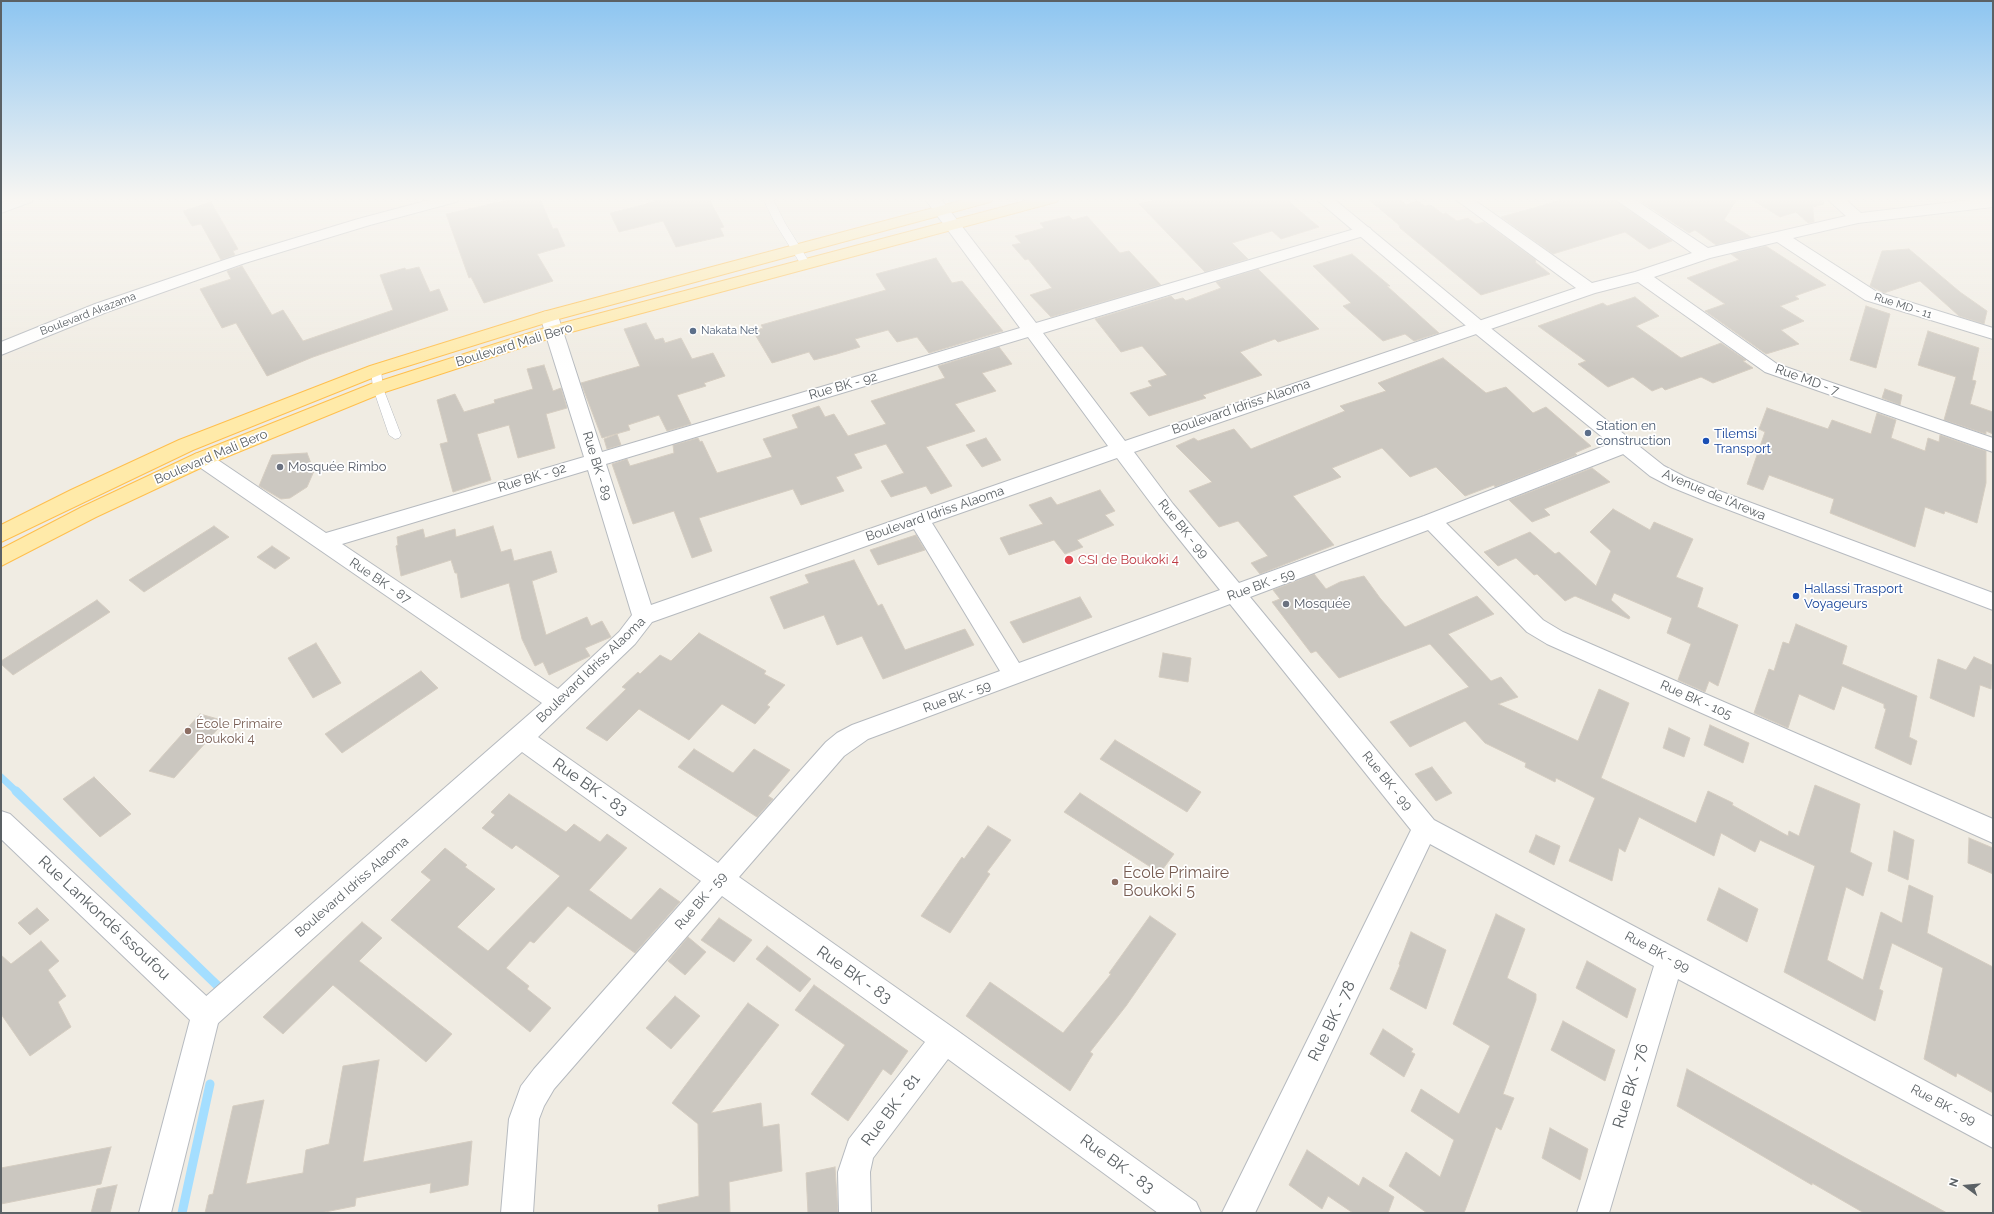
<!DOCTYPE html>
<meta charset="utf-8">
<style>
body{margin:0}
#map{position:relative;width:1994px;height:1214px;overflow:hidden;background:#f0ece3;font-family:Raleway,sans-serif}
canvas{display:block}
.frame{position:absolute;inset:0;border:2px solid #5b6165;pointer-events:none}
.north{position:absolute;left:1946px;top:1166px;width:40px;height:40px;-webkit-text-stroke:3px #fff;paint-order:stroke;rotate:286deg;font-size:11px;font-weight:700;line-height:16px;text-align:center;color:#5b6165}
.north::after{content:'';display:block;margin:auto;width:14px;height:18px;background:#5b6165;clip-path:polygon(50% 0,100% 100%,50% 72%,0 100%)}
</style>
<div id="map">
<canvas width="1994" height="1214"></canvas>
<div class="frame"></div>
<div class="north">N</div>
</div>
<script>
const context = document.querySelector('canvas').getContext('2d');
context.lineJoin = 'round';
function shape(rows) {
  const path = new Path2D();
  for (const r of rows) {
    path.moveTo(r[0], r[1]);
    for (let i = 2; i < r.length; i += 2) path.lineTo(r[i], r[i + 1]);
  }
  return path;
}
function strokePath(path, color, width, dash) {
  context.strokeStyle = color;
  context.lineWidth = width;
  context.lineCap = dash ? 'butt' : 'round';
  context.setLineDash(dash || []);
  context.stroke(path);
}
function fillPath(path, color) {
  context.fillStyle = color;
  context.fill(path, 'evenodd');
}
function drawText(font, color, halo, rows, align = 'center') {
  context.font = font + ' Raleway,sans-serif';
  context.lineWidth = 3.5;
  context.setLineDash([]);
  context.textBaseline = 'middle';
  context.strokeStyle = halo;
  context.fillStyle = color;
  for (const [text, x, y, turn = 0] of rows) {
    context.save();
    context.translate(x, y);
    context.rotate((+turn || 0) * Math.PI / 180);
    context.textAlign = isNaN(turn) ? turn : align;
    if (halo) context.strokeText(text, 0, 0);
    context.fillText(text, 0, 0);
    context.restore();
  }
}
strokePath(shape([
 [951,199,953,201]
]), '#a4deff', 5.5);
strokePath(shape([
 [1,777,17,792]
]), '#a4deff', 7);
strokePath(shape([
 [16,791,223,991],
 [182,1213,210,1084]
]), '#a4deff', 9);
const building = shape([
 [513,199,540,199,553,229,557,228,565,246,537,254,553,281,484,303,471,277,469,278,446,214,513,199],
 [653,199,709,199,724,227,720,228,724,236,676,247,663,221,619,232,610,213,654,202,653,199],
 [1159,199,1286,199,1319,227,1281,239,1272,231,1232,243,1248,259,1205,272,1139,204,1159,199],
 [1368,199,1399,199,1406,205,1417,201,1425,206,1431,205,1443,214,1446,213,1457,221,1468,218,1476,224,1484,222,1535,259,1536,261,1535,262,1550,274,1481,295,1400,228,1399,225,1368,199],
 [1565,199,1614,199,1672,241,1649,249,1625,232,1553,254,1501,217,1565,199],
 [1637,199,1737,199,1724,220,1751,237,1716,245,1695,230,1689,233,1637,199],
 [1751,199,1823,199,1824,204,1813,207,1814,222,1808,223,1796,212,1780,217,1751,199],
 [211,202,238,249,233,251,235,255,221,260,201,224,192,226,183,211,211,202],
 [1069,216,1073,220,1087,216,1120,253,1129,251,1161,285,1051,317,1030,295,1052,288,1028,259,1025,260,1012,245,1021,243,1015,236,1044,228,1040,223,1069,216],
 [1766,246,1826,285,1795,296,1799,299,1780,306,1804,321,1781,330,1799,344,1766,354,1705,311,1725,304,1687,278,1739,260,1731,254,1766,246],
 [1909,249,1960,292,1987,311,1984,324,1959,316,1920,281,1884,293,1870,286,1882,251,1909,249],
 [1352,254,1390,286,1387,286,1439,333,1414,341,1405,334,1383,341,1343,306,1351,303,1313,266,1352,254],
 [936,258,952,283,962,281,1003,331,929,353,917,337,897,342,888,330,855,339,860,347,837,354,814,360,809,352,772,363,753,331,763,328,761,325,886,290,876,274,936,258],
 [242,266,272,315,283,310,303,341,393,310,380,275,405,268,406,270,419,267,430,292,439,289,448,310,313,357,267,376,236,323,222,328,200,289,231,279,227,271,242,266],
 [1258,269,1319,329,1278,342,1275,339,1240,352,1262,375,1203,395,1206,398,1149,416,1130,393,1152,386,1148,381,1167,375,1142,346,1121,352,1095,319,1171,296,1175,300,1183,298,1186,301,1221,288,1216,282,1258,269],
 [1635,297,1659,316,1636,326,1681,358,1721,343,1746,360,1743,361,1753,368,1713,383,1701,377,1665,390,1662,387,1652,391,1633,377,1608,387,1578,364,1586,361,1538,326,1603,303,1607,306,1635,297],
 [1866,306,1890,314,1876,368,1850,360,1866,306],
 [646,323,655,340,663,338,665,343,681,338,692,359,713,353,725,376,704,383,706,386,677,395,691,424,667,431,659,415,628,425,630,430,602,438,581,383,640,366,624,329,646,323],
 [1928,331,1979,348,1972,380,1976,381,1970,404,1993,412,1993,434,1986,431,1986,434,1944,420,1956,377,1918,365,1928,331],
 [999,347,1012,364,982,373,996,391,955,404,975,431,926,447,952,486,931,494,926,486,891,497,881,481,904,473,886,444,854,454,862,468,836,477,844,491,801,505,793,489,699,518,712,551,692,558,674,511,633,524,612,464,627,459,630,466,674,453,673,445,698,438,700,442,702,441,717,473,772,457,763,439,798,428,792,415,819,406,825,417,834,414,848,436,886,424,871,401,945,378,938,366,999,347],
 [1443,358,1486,393,1506,387,1533,413,1546,407,1591,446,1575,453,1577,455,1495,487,1494,485,1465,496,1436,467,1410,477,1382,448,1332,468,1341,477,1293,496,1334,545,1260,574,1251,563,1268,556,1238,521,1219,527,1189,491,1212,482,1176,446,1194,438,1198,441,1234,429,1251,449,1345,411,1340,406,1386,391,1378,383,1443,358],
 [544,365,553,391,561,388,567,408,546,414,555,448,518,458,509,425,477,434,491,480,453,492,440,444,448,442,437,400,455,394,464,412,495,403,494,400,533,389,527,369,544,365],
 [1885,389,1902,395,1900,405,1882,398,1885,389],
 [1767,408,1828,429,1832,420,1871,434,1877,413,1896,420,1891,438,1925,451,1928,438,1939,442,1940,435,1986,451,1986,483,1977,523,1945,511,1944,514,1925,507,1915,547,1830,513,1834,499,1769,475,1763,490,1747,484,1765,432,1759,429,1767,408],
 [617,434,621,445,607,449,604,439,617,434],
 [986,438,1001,460,982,467,966,445,986,438],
 [307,453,314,471,307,487,290,498,281,499,259,486,272,455,307,453],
 [1592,468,1610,482,1544,509,1550,515,1532,522,1509,500,1592,468],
 [1100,490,1115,511,1105,515,1114,525,1077,540,1083,547,1065,554,1054,540,1009,555,1000,538,1043,524,1029,505,1051,497,1057,505,1100,490],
 [1613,509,1650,530,1654,522,1693,539,1676,577,1703,588,1697,607,1738,625,1718,686,1709,681,1705,692,1678,680,1691,644,1667,633,1672,618,1614,593,1611,600,1630,617,1629,619,1575,596,1565,601,1537,574,1534,575,1516,558,1498,566,1484,552,1530,532,1555,554,1559,552,1596,586,1611,551,1590,532,1613,509],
 [214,526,229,537,144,592,129,580,214,526],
 [493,526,501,552,511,549,514,561,551,551,557,572,532,581,546,635,587,617,591,626,602,621,611,637,585,648,590,656,549,675,543,662,535,666,522,639,509,583,461,598,457,573,455,573,451,560,401,576,396,546,398,545,397,537,423,529,425,538,455,529,456,537,493,526],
 [916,535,925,550,878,565,870,550,916,535],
 [272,546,290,558,275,569,257,557,272,546],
 [854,560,878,606,882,604,905,650,965,629,974,645,883,679,862,636,837,645,824,615,784,629,770,597,809,583,805,575,854,560],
 [1314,574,1326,589,1340,582,1364,576,1380,598,1405,627,1477,596,1494,614,1448,634,1491,681,1501,677,1518,697,1498,704,1578,741,1599,689,1629,703,1601,778,1696,823,1708,791,1733,803,1732,805,1788,836,1789,831,1799,836,1815,785,1860,804,1850,852,1872,863,1863,896,1846,887,1827,960,1863,980,1881,912,1902,923,1909,885,1933,896,1927,933,1993,967,1993,1093,1957,1073,1956,1077,1924,1059,1943,968,1892,943,1879,989,1883,991,1875,1021,1784,972,1815,866,1760,840,1755,852,1721,833,1714,856,1639,817,1625,852,1619,848,1612,881,1569,861,1595,798,1556,778,1555,782,1525,767,1526,763,1485,743,1465,721,1410,747,1390,722,1469,687,1430,644,1339,678,1316,651,1311,653,1272,602,1280,599,1273,590,1314,574],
 [1080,597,1092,617,1023,643,1010,622,1080,597],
 [97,600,110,612,13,675,1,664,1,661,97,600],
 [1796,624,1847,646,1842,664,1917,696,1909,737,1917,741,1911,765,1875,748,1886,709,1884,708,1884,704,1842,686,1834,710,1799,694,1788,728,1754,713,1769,669,1774,671,1783,642,1789,644,1796,624],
 [699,633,766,671,764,674,785,685,767,705,770,707,755,724,722,704,689,740,639,709,607,741,586,728,626,689,622,687,638,672,640,674,660,655,671,661,699,633],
 [316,643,341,683,313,698,288,658,316,643],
 [1163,653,1191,658,1188,682,1159,677,1163,653],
 [1974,657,1992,665,1991,689,1980,685,1974,717,1930,698,1938,659,1966,670,1974,657],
 [421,671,438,688,342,753,325,734,421,671],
 [200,714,225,721,174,778,149,771,200,714],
 [1710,725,1749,743,1743,763,1704,745,1710,725],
 [1669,728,1690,738,1684,757,1663,748,1669,728],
 [1115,740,1201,792,1187,812,1100,759,1115,740],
 [694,749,733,773,754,749,790,770,768,796,773,799,757,817,678,767,694,749],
 [1432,767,1452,793,1436,801,1415,774,1432,767],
 [94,777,131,814,100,837,63,799,94,777],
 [1080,793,1174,854,1160,873,1064,812,1080,793],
 [509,794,566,832,574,824,600,842,607,834,627,848,589,890,631,920,660,888,680,902,635,953,568,906,534,943,530,941,506,968,529,986,527,989,551,1008,530,1032,391,920,431,880,421,872,445,848,467,865,465,867,495,889,457,927,488,951,560,876,516,845,512,849,482,828,495,815,491,812,509,794],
 [988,826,1011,840,987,872,990,874,950,933,921,916,962,857,964,859,988,826],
 [1894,831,1914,840,1908,880,1888,871,1894,831],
 [1536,835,1560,846,1554,865,1529,852,1536,835],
 [1969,838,1993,848,1993,874,1968,863,1969,838],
 [1719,888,1758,909,1747,942,1707,920,1719,888],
 [37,908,49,920,30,935,18,923,37,908],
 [1496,914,1525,929,1507,978,1536,994,1536,1000,1503,1094,1514,1098,1501,1130,1496,1127,1464,1213,1427,1213,1389,1186,1406,1152,1440,1177,1454,1140,1411,1111,1421,1089,1459,1114,1490,1046,1453,1024,1496,914],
 [1150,916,1176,934,1126,1006,1090,1052,1093,1054,1070,1091,966,1016,990,982,1063,1033,1111,974,1109,973,1150,916],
 [719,918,752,940,734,962,701,940,719,918],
 [362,922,382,938,359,961,452,1034,426,1062,333,985,283,1034,263,1017,362,922],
 [1411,932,1446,950,1426,1009,1390,989,1400,965,1399,964,1411,932],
 [688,937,706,952,685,975,668,961,688,937],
 [41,941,59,961,48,970,66,996,58,1002,71,1027,30,1056,1,1014,1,955,11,964,41,941],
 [767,946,811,979,800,992,756,959,767,946],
 [1587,961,1636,989,1627,1018,1576,988,1587,961],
 [814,985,908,1051,891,1075,883,1069,848,1121,811,1094,845,1045,795,1010,814,985],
 [675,996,700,1016,671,1049,646,1028,675,996],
 [748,1003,779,1025,711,1113,761,1103,763,1127,779,1124,782,1171,729,1182,730,1213,659,1213,658,1205,699,1196,698,1124,672,1103,748,1003],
 [1563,1021,1615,1050,1605,1081,1551,1050,1563,1021],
 [1383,1029,1413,1049,1411,1052,1415,1054,1404,1077,1370,1054,1383,1029],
 [379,1060,363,1162,472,1141,468,1185,430,1193,431,1183,356,1198,355,1206,320,1213,205,1213,209,1195,213,1194,233,1106,264,1100,246,1184,303,1173,306,1150,329,1144,343,1066,379,1060],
 [1687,1069,1844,1157,1947,1213,1864,1213,1812,1183,1812,1185,1677,1106,1687,1069],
 [1550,1128,1588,1149,1580,1180,1542,1158,1550,1128],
 [111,1147,101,1184,1,1204,1,1168,111,1147],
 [1307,1150,1359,1186,1363,1177,1394,1197,1388,1213,1353,1213,1328,1196,1322,1209,1289,1185,1307,1150],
 [835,1167,838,1213,808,1213,806,1173,835,1167],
 [117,1185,110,1213,91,1213,97,1189,117,1185]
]);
fillPath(building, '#cbc7c0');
strokePath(building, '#d5cdc1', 1);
const lane = shape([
 [763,199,773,199,785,223,810,263,808,265,802,265,800,263,775,223,763,199],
 [376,367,381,370,383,388,401,435,399,438,395,439,389,435,373,388,371,370,376,367]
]);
const street = shape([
 [11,199,34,199,31,202,1,213,1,203,11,199],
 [433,199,459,199,456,202,370,225,245,263,107,312,1,355,1,342,95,304,233,257,358,219,433,199],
 [925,199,941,199,1036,323,1358,228,1364,226,1370,228,1372,231,1370,234,1043,333,1125,441,1576,288,1455,199,1473,199,1592,283,1635,272,1692,253,1615,199,1634,199,1708,248,1846,216,1827,199,1845,199,1861,213,1978,199,1993,199,1993,207,1858,223,1793,238,1877,292,1993,328,1993,339,1865,300,1777,242,1710,258,1654,277,1777,364,1993,438,1993,452,1765,372,1638,282,1595,293,1134,452,1173,504,1239,583,1424,516,1617,441,1624,439,1631,441,1634,446,1631,451,1446,523,1543,620,1563,632,1993,819,1993,843,1547,644,1527,632,1428,530,1250,597,1434,820,1993,1117,1993,1148,1678,979,1609,1213,1577,1213,1654,966,1430,844,1255,1213,1222,1213,1411,830,1230,604,868,739,844,756,739,877,955,1029,1196,1202,1201,1213,1158,1213,948,1059,873,1158,870,1172,871,1213,839,1213,838,1172,849,1139,925,1042,722,896,554,1089,544,1106,539,1119,533,1213,501,1213,509,1119,521,1086,534,1069,701,881,522,752,216,1025,206,1029,196,1025,192,1015,196,1005,542,703,195,464,192,459,195,454,202,452,209,454,326,533,584,457,540,316,543,312,549,311,555,312,558,316,602,452,1020,328,925,199],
 [1028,337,1108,446,651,605,606,464,1028,337],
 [1117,458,1159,514,1220,590,1019,663,932,523,1117,458],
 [588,470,632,615,619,632,558,689,342,544,588,470],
 [914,529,1000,671,852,725,837,733,826,742,718,863,538,737,635,644,652,622,914,529]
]);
const secondary = shape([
 [1316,199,1334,199,1483,322,1664,466,1685,477,1722,492,1993,593,1993,610,1708,502,1671,487,1650,476,1471,330,1316,199],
 [1,811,10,814,216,1005,220,1015,171,1213,139,1213,190,1020,1,839,1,811]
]);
const primary = shape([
 [967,199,993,199,990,202,555,320,382,374,193,450,1,542,1,525,71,490,179,440,370,366,543,312,967,199],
 [1033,199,1059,199,1056,202,560,335,385,392,209,464,96,517,1,566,1,549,82,507,195,454,371,384,548,327,1033,199]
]);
strokePath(lane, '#b6babf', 1);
strokePath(street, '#b6babf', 2);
strokePath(secondary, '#b7bbc1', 2);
strokePath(primary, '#ffbf4d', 2);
fillPath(lane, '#fff');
fillPath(street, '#fff');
fillPath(secondary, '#fff');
fillPath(primary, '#ffeaa9');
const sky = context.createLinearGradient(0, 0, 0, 369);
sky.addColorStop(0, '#8dc5f1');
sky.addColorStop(0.54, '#f8f6f2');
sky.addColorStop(1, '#f8f6f200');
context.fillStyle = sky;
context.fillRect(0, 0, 1994, 369);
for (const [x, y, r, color] of [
 [693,331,4,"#5c6f8a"],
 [1588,433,4,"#5c6f8a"],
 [1706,441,4,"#1a4fb4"],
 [280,467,4,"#6b7280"],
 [1069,560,5,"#e0444e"],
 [1796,596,4,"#1a4fb4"],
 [1286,604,4,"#6b7280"],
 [188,731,4,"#8d6e63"],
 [1115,882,4,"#8d6e63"]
]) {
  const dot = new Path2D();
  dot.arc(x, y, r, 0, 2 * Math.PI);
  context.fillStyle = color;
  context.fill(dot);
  strokePath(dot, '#fff', 1.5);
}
drawText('11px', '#5b6165', '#fff', [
 ["Rue MD - 11",1903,306,18],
 ["Boulevard Akazama",88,314,-21]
]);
drawText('11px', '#4e5e75', '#fff', [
 ["Nakata Net",701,331]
], 'left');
drawText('13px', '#5b6165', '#fff', [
 ["Boulevard Mali Bero",514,345,-17],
 ["Rue MD - 7",1807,380,20],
 ["Rue BK - 92",843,386,-16],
 ["Boulevard Idriss Alaoma",1241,407,-19],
 ["Boulevard Mali Bero",211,457,-23],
 ["Rue BK - 89",597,466,73],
 ["Rue BK - 92",532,478,-17],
 ["Avenue de l'Arewa",1714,495,23],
 ["Boulevard Idriss Alaoma",935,514,-19],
 ["Rue BK - 99",1183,529,51],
 ["Rue BK - 87",380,581,34],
 ["Rue BK - 59",1261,585,-20],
 ["Boulevard Idriss Alaoma",591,670,-44],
 ["Rue BK - 59",957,697,-20],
 ["Rue BK - 105",1696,700,24],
 ["Rue BK - 99",1387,781,51],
 ["Boulevard Idriss Alaoma",352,887,-41],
 ["Rue BK - 59",701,901,-49],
 ["Rue BK - 99",1657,952,28],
 ["Rue BK - 99",1943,1105,28]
]);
drawText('13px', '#4e5e75', '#fff', [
 ["Station en",1596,426],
 ["construction",1596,441]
], 'left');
drawText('13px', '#164399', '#fff', [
 ["Tilemsi",1714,434],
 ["Transport",1714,449],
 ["Hallassi Trasport",1804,589],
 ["Voyageurs",1804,604]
], 'left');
drawText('13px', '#5b616d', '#fff', [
 ["Mosquée Rimbo",288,467],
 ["Mosquée",1294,604]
], 'left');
drawText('13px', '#be3a42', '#fff', [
 ["CSI de Boukoki 4",1078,560]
], 'left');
drawText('13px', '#785e54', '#fff', [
 ["École Primaire",196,724],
 ["Boukoki 4",196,739]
], 'left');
drawText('16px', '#5b6165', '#fff', [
 ["Rue BK - 83",590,787,35],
 ["Rue Lankondé Issoufou",104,918,43],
 ["Rue BK - 83",854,975,35],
 ["Rue BK - 78",1332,1021,-64],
 ["Rue BK - 76",1631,1086,-73],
 ["Rue BK - 81",891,1110,-53],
 ["Rue BK - 83",1117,1164,36]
]);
drawText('16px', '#785e54', '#fff', [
 ["École Primaire",1123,873],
 ["Boukoki 5",1123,891]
], 'left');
</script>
